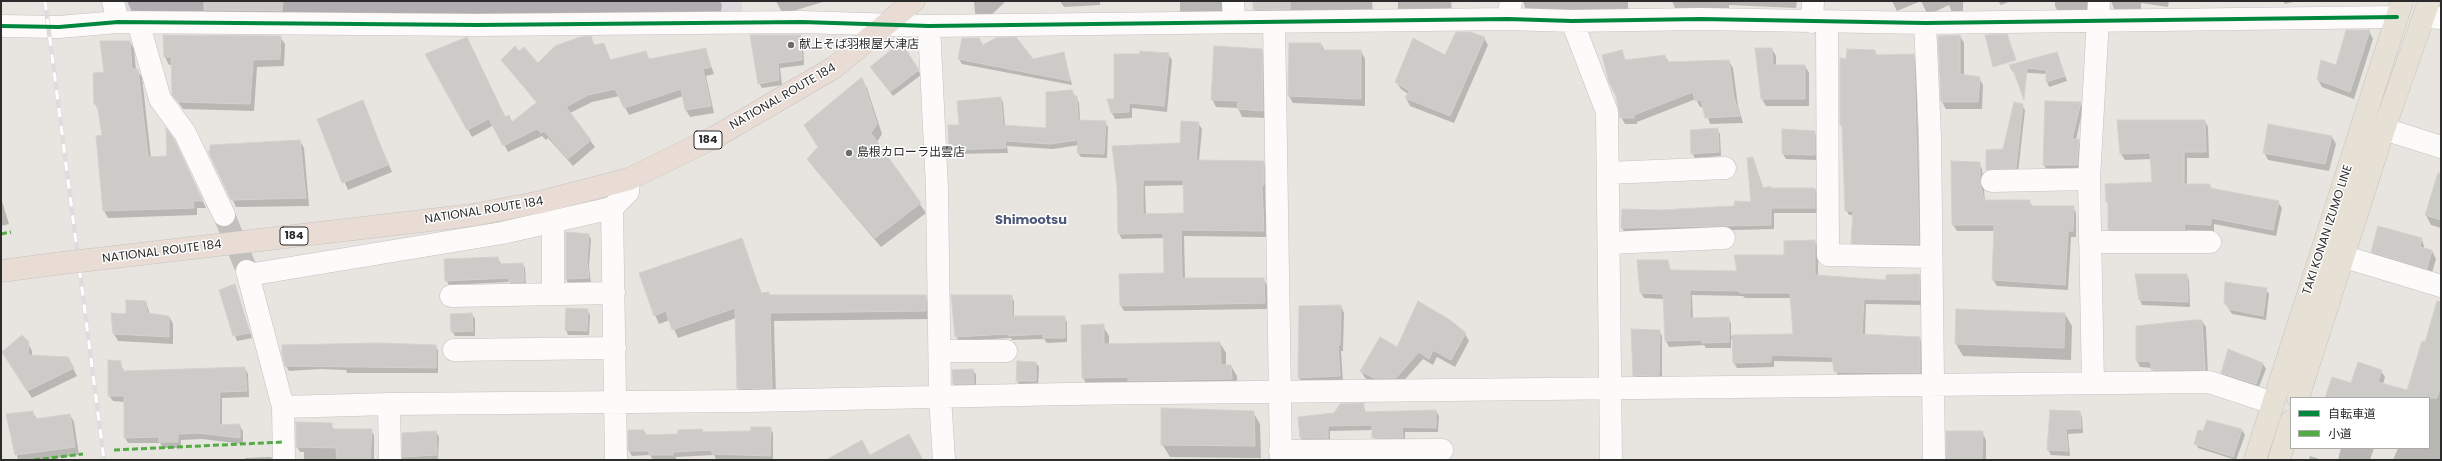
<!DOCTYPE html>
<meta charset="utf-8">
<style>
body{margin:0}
#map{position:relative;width:2442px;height:461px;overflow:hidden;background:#e8e5e0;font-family:Poppins,"Noto Sans JP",sans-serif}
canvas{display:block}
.frame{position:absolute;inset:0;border:2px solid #2b2b2b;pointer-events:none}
.legend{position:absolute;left:2290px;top:397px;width:140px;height:52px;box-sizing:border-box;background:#fff;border:1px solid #aaa;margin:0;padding:5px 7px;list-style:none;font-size:12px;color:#2b2b2b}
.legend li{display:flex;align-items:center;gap:8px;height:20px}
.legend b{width:20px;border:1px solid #aaa}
</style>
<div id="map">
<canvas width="2442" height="461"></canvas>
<div class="frame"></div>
<ul class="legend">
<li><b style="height:5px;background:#00873e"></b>自転車道</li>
<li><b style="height:5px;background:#54ab44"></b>小道</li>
</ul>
</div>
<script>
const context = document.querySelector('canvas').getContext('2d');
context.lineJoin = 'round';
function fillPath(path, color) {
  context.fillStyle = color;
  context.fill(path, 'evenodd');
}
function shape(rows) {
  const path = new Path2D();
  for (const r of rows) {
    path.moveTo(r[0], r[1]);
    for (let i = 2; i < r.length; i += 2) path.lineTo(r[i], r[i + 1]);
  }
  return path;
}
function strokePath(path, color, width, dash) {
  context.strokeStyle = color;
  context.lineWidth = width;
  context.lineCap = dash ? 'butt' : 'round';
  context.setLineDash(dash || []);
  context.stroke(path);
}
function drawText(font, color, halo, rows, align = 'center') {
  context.font = font + ' Poppins,"Noto Sans JP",sans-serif';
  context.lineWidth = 3;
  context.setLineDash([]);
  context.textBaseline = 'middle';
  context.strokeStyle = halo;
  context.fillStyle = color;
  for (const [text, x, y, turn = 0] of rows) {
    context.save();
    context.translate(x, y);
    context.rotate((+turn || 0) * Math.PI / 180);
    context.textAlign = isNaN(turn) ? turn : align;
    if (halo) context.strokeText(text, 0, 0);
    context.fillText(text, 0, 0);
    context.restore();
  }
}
fillPath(shape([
 [121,1,742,1,742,13,123,13]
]), '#dcdadc');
fillPath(shape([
 [127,1,720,1,722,5,720,17,465,19,460,13,451,19,209,17,205,11,132,12],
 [776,1,823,1,823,2,783,14],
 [974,1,1006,1,985,21,981,22,975,13],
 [1060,1,1100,1,1100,5,1064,7],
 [1180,1,1227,1,1224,16,1183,17,1180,10],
 [1254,1,1372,1,1373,13,1257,14],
 [1398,1,1451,1,1452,12,1400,13,1398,8],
 [1523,1,1628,1,1628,12,1526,11],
 [1672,1,1797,1,1796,8,1729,5,1729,9,1677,13],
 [1892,1,1963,1,1963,15,1953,15,1949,5,1928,15,1921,1,1897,11],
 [1998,1,2011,1,2001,5],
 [2055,1,2092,1,2089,14,2058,12,2055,6],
 [2111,1,2169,1,2168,7,2141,3,2141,14,2116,14],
 [2283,1,2297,1,2285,4],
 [2369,31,2373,39,2354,99,2322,87,2318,80,2336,66],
 [164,36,280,37,285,44,284,66,257,67,254,111,183,109,173,95,172,65,169,65,165,57],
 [800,36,803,41,804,65,780,68,782,85,762,88,759,83],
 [1960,36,1964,43,1964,76,1979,78,1983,85,1982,109,1946,109,1942,102],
 [590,37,595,46,604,44,611,61,649,60,705,49,714,74,706,76,714,113,690,117,686,110,683,96,629,115,619,96,592,102,570,113,595,147,573,166,548,138,546,140,542,136,508,152,494,125,472,137,427,55,471,46,506,118,512,123,537,103,502,61,519,53,538,64],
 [1484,38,1488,45,1454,123,1410,106,1406,98,1408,94,1401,89,1396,82],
 [130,42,134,49,136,70,142,77,151,158,168,157,178,148,206,208,197,208,197,215,108,218,104,211,103,136,99,111,95,104,105,73],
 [901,44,921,75,893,96,871,67],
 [1321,44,1325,51,1361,51,1365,59,1365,106,1293,103,1289,96],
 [983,47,1033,60,1064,54,1072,85,962,64,959,59],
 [1772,49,1776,56,1776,66,1805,66,1809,73,1809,106,1766,106,1762,99],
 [1261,50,1266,57,1267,118,1242,117,1238,108,1216,107,1212,99],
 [1621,51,1626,61,1665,56,1669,63,1729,61,1733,68,1738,106,1743,123,1710,124,1704,107,1700,107,1696,99,1637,122,1637,124,1625,124,1621,117],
 [1875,51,1877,56,1913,55,1916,60,1921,249,1855,248,1852,243,1854,215,1849,215,1846,210,1843,129,1841,125,1847,60],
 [2057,53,2067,81,2049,87,2047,82,2047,74,2013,72,2010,67],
 [1168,54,1172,60,1167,112,1132,108,1132,118,1115,119,1112,113,1115,100],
 [862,79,867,88,882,134,877,142,926,213,881,247,814,168,808,159,819,148],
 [1072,91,1079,102,1080,121,1105,122,1108,127,1107,158,1081,157,1078,153,1079,145,1053,149,1007,146,1008,153,953,154,950,150,960,126,1000,98,1003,102,1005,126,1047,129],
 [362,102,392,172,348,190,318,119],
 [2080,103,2083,108,2076,140,2081,145,2080,169,2047,170,2044,165],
 [2022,105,2025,110,2018,173,1990,175,1987,170,1987,151,2004,150],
 [2205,121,2208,127,2209,158,2187,158,2187,185,2209,185,2212,189,2278,202,2282,208,2276,236,2214,224,2214,231,2187,230,2188,235,2112,235,2109,229,2109,206,2107,202,2153,182,2151,159,2125,160,2121,154],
 [1198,123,1202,129,1199,161,1263,162,1266,168,1267,190,1265,190,1267,237,1184,236,1185,279,1263,279,1267,285,1267,309,1124,311,1121,306,1165,274,1164,238,1122,239,1119,234,1118,187,1181,144],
 [1184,185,1185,214,1146,215,1145,186],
 [2269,125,2332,137,2336,144,2329,171,2268,160,2264,152],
 [1717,129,1720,134,1721,156,1695,158,1692,153],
 [1814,132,1817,137,1817,160,1786,159,1783,154],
 [300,141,304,148,309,206,236,207,211,152],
 [1753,159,1763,188,1815,189,1818,194,1818,213,1774,213,1774,229,1625,233,1622,228,1622,217,1660,211,1735,207,1752,203],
 [1979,163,1982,169,1985,201,2029,201,2033,207,2073,207,2076,213,2076,237,2071,237,2068,290,1997,286,1993,280,1995,231,1957,231,1953,225],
 [2441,181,2441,228,2431,225,2426,215],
 [1,198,9,224,1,226],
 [2379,227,2422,239,2425,250,2432,251,2436,259,2431,276,2376,259,2372,252],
 [588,234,591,239,589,267,591,283,569,284,566,279],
 [741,239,762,294,769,293,770,296,925,296,930,304,931,319,774,321,776,396,743,397,738,388,736,318,678,338,670,320,659,324,655,315],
 [1815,242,1818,247,1818,276,1887,281,1919,275,1922,280,1922,305,1866,304,1865,335,1919,338,1923,343,1923,378,1838,377,1834,362,1774,361,1774,367,1737,368,1734,363,1733,339,1731,339,1731,348,1706,348,1704,345,1669,347,1666,341,1664,299,1644,298,1641,293,1667,261,1671,271,1738,272,1785,256],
 [1692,295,1743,296,1745,298,1792,298,1794,335,1731,336,1731,323,1728,318,1693,319],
 [498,258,501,264,523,264,525,268,526,286,512,286,510,282,449,285,446,280],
 [2186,275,2189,280,2190,307,2142,305,2140,300],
 [235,285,252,338,237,341,220,291],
 [2266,289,2269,294,2266,320,2232,314,2225,303],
 [952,296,1011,296,1014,301,1014,317,1064,317,1067,322,1067,342,1047,343,1044,339,1012,340,1011,338,959,341,956,336],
 [2438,301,2441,302,2441,460,2393,460,2398,448,2429,448,2429,398,2327,398,2381,371,2385,377,2383,384,2408,391,2426,343],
 [146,302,150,315,169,316,173,324,173,344,118,341,114,334,128,315],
 [1341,306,1344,313,1343,351,1341,351,1343,382,1303,384,1299,378,1298,353],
 [587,310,590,315,589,335,568,335,566,330],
 [472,314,475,319,475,336,455,336,452,331],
 [2065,314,2072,326,2071,360,1963,356,1956,344],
 [2202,321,2206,327,2208,376,2156,376,2152,368,2140,367,2137,361],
 [1103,326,1109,336,1109,345,1220,343,1226,353,1226,366,1231,366,1237,376,1237,390,1089,388,1083,378],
 [1659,331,1662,336,1662,380,1636,380,1634,375],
 [1465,334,1469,341,1455,367,1437,357,1433,365,1423,359,1400,385,1379,385,1365,378,1361,371,1398,348],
 [28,343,32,351,32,356,68,358,77,376,32,398,7,359],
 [436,346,438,351,438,373,347,373,346,370,320,369,289,371,286,366],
 [120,362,124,372,245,368,248,374,249,397,222,398,222,426,239,425,243,431,243,444,202,439,181,440,181,448,163,448,160,443,128,443,125,438,125,402,113,401,109,396],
 [1036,363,1039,367,1038,386,1020,386,1017,381],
 [2263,364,2266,369,2258,389,2225,378,2222,373],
 [973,370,976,375,976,388,956,389,954,384],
 [1363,404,1366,413,1436,411,1439,416,1438,432,1405,432,1405,442,1376,443,1373,430,1330,431,1330,442,1304,443,1301,438,1299,418,1335,414],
 [32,412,37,419,70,415,74,422,79,455,38,460,18,460,8,415],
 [1253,412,1260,424,1261,458,1170,457,1162,444],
 [2080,412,2082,417,2083,433,2068,434,2070,456,2051,455,2048,450],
 [2207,421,2242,430,2245,435,2236,460,2198,448,2196,443,2204,432],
 [331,424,334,430,371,430,374,435,374,460,304,460,304,452,300,452,297,447],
 [770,428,773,433,773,460,716,459,714,455,676,457,676,460,653,460,650,455,632,456,629,451,629,431,644,431,647,436,679,435,702,430,704,433,752,432],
 [436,432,439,437,438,460,402,460,403,434],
 [1982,432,1986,440,1986,460,1947,460],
 [2341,448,2374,448,2370,460,2338,460],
 [2310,456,2322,460,2309,460],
 [271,457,273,460,245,460,245,458]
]), '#0003');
const building = shape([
 [204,1,283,1,282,11,204,10,204,1],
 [1253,1,1290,1,1290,9,1253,10,1253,1],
 [2346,30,2370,30,2350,92,2317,80,2321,60,2336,65,2346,30],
 [1456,32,1470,32,1485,37,1450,116,1405,98,1409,91,1395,82,1413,38,1445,55,1456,32],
 [2007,34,2016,60,1993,67,1985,35,2007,34],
 [163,35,281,36,280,59,253,60,250,104,178,102,172,95,171,57,164,57,163,35],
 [750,35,801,35,802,60,778,63,779,80,758,84,750,35],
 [1960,35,1960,74,1980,77,1978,102,1941,102,1938,36,1960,35],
 [591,36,594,45,604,43,610,60,646,51,649,59,706,48,711,67,703,69,711,106,685,110,681,89,624,108,615,89,588,95,566,107,591,140,568,159,544,131,541,133,537,129,503,146,489,119,467,130,425,54,467,37,505,117,509,115,512,122,537,102,501,60,515,46,519,51,524,47,538,63,555,46,580,37,591,36],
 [1016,37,1033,59,1064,52,1070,81,958,59,962,38,979,38,983,45,996,38,1016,37],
 [100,41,130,41,132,69,138,69,148,157,167,156,166,128,174,139,203,201,193,201,194,208,103,211,96,136,102,135,97,105,94,104,93,73,104,72,100,41],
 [901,42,919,70,890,92,870,67,901,42],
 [1289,43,1321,43,1321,50,1361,50,1361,99,1288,96,1289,43],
 [1214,46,1262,49,1263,111,1237,109,1238,101,1211,100,1214,46],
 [1755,48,1772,48,1773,65,1805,65,1805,99,1761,99,1755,48],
 [1847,49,1875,50,1875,55,1914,54,1919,244,1851,243,1853,211,1845,211,1842,125,1840,125,1840,58,1846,59,1847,49],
 [1622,50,1625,60,1665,55,1666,62,1729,60,1734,98,1740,116,1705,118,1701,100,1695,101,1693,92,1634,115,1634,118,1620,118,1616,96,1609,82,1602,55,1622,50],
 [1140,51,1169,53,1164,106,1129,103,1129,112,1111,113,1107,99,1114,99,1114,54,1140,54,1140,51],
 [2057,52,2065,76,2046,82,2046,70,2027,68,2024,100,2012,67,2009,65,2057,52],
 [862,77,877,124,871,133,921,203,875,238,807,159,818,147,804,125,862,77],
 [1072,90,1074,96,1077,96,1078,120,1106,121,1104,154,1077,153,1078,140,1050,144,1005,141,1006,148,949,150,948,125,959,125,957,101,1001,97,1003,125,1046,128,1046,92,1072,90],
 [363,100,388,165,342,183,317,119,363,100],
 [2045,101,2081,102,2072,139,2079,139,2077,165,2043,165,2045,101],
 [2014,102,2023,104,2016,168,1986,170,1986,150,2003,149,2014,102],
 [2117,120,2205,120,2206,152,2184,152,2184,184,2210,184,2210,188,2279,201,2273,230,2211,218,2211,225,2184,224,2185,230,2108,230,2108,202,2106,202,2105,184,2152,182,2150,153,2120,154,2117,120],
 [1181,121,1199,122,1196,160,1264,161,1264,185,1262,185,1264,231,1181,230,1182,278,1264,278,1265,303,1120,306,1119,274,1164,273,1163,233,1118,234,1117,187,1112,146,1180,143,1181,121],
 [1143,180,1183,180,1184,213,1143,214,1143,180],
 [2268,124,2332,136,2325,164,2263,153,2268,124],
 [1718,128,1719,152,1691,154,1690,130,1718,128],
 [1782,129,1815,131,1815,155,1782,154,1782,129],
 [300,140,306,198,231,200,208,151,210,151,210,145,300,140],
 [1753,157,1763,188,1771,186,1771,188,1815,188,1815,208,1771,208,1771,225,1621,228,1622,209,1660,210,1734,206,1735,201,1751,202,1747,158,1753,157],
 [1951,161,1980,162,1980,182,1984,200,2030,200,2030,206,2074,206,2073,231,2068,231,2065,285,1992,280,1994,225,1952,225,1951,161],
 [2438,173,2441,174,2441,220,2425,215,2438,173],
 [2378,226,2422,238,2420,247,2432,250,2427,269,2371,252,2378,226],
 [566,232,589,234,587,262,589,278,566,279,566,232],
 [742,238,761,293,769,292,769,295,926,295,926,311,770,313,772,388,737,389,735,308,672,330,666,311,654,316,639,273,742,238],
 [1815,240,1815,275,1886,280,1886,275,1919,274,1920,300,1864,299,1862,334,1920,337,1920,373,1834,372,1832,357,1771,355,1771,362,1733,363,1732,335,1793,334,1790,293,1740,293,1740,291,1690,290,1690,318,1729,317,1729,342,1702,343,1702,340,1665,341,1663,294,1640,293,1637,260,1668,260,1670,270,1737,271,1734,255,1784,255,1784,241,1815,240],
 [498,257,499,264,523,263,524,282,509,282,509,278,445,281,444,259,498,257],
 [2135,274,2187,274,2188,302,2139,300,2135,274],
 [2225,282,2267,288,2263,316,2228,309,2228,304,2224,304,2225,282],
 [235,284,250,333,233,336,219,290,235,284],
 [951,295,1012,295,1012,316,1065,316,1065,338,1043,338,1043,334,1008,336,1008,334,955,337,951,295],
 [126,300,146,301,147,313,169,316,169,337,113,334,111,313,126,314,126,300],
 [1418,301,1450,320,1466,333,1451,360,1433,350,1429,359,1419,352,1396,378,1374,378,1360,371,1380,337,1397,347,1418,301],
 [2437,301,2441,302,2441,385,2437,398,2325,398,2332,377,2351,383,2358,362,2382,370,2378,382,2407,390,2422,341,2425,342,2437,301],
 [1341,305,1340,345,1338,345,1340,376,1298,378,1299,306,1341,305],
 [566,308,588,309,587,331,565,330,566,308],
 [1956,309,2065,313,2064,348,1955,344,1956,309],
 [472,313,473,331,451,332,450,314,472,313],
 [2194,320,2202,320,2205,370,2151,370,2151,362,2136,361,2136,326,2194,320],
 [1104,324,1104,344,1220,342,1221,365,1231,365,1232,379,1128,381,1128,377,1082,378,1081,325,1104,324],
 [1631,329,1660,330,1659,375,1633,376,1631,329],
 [22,335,29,342,28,355,68,357,74,368,27,391,2,352,22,335],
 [380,343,436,345,436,368,285,366,282,354,282,345,380,343],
 [2228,349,2263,363,2256,384,2221,373,2228,349],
 [108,360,121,361,122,371,245,367,247,391,220,392,219,425,240,424,240,438,198,433,178,434,178,442,159,442,159,437,124,438,124,396,108,396,108,360],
 [1017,361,1036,362,1036,381,1016,381,1017,361],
 [973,369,974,384,953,384,952,370,973,369],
 [1364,403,1364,412,1436,410,1436,428,1402,427,1403,438,1372,438,1372,425,1328,426,1328,438,1300,438,1298,417,1334,413,1340,404,1364,403],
 [1161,408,1254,411,1255,446,1161,445,1161,408],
 [2050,410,2080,411,2081,428,2066,429,2068,451,2047,450,2050,410],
 [33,411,34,419,70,414,75,447,15,455,6,414,33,411],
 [2207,420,2242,429,2233,457,2194,444,2198,430,2203,431,2207,420],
 [296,422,332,423,332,429,372,429,370,460,337,460,336,448,296,447,296,422],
 [751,427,771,427,770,456,712,454,712,450,673,452,673,455,649,455,649,451,628,451,628,430,644,430,644,435,678,434,678,430,702,429,703,432,751,431,751,427],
 [436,431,437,455,402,457,402,433,436,431],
 [1946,431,1983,431,1982,460,1946,460,1946,431],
 [909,434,923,460,826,460,862,440,870,455,909,434]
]);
fillPath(building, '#cdcbc7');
strokePath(building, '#d3d1cd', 1);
strokePath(shape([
 [224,215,247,271]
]), '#c2c0bc', 22, [22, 11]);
const minor = shape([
 [113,1,118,22],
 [1233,1,1234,21],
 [2424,17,2441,18],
 [1508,19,1511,1],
 [1572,21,1607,112,1611,460],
 [138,22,160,99,185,133,224,215],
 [1274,22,1281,460],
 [1812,22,1813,1],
 [1827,23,1828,255,1930,257],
 [1925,23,1930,137,1934,460],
 [1,26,59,27,118,22,477,25,802,22,929,26,1508,19,1572,21,1701,19,1925,23,2397,17],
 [929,26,937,188,940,397,944,460],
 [2384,129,2441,147],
 [1608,173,1725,168],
 [1992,181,2089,179],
 [553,231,553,294],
 [2090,242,2210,242],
 [1610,243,1724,238],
 [2345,257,2441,286],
 [247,271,283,407],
 [248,275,502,233,612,208],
 [451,296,614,293],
 [454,350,615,348],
 [940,351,1006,351],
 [2093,383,2089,179,2099,1],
 [389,404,390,460],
 [1280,451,1442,450],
 [284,460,283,407,389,404,750,401,1067,394,2209,382,2273,403],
 [616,460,612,208,628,192,629,179]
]);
const major = shape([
 [2298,398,2384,129,2429,1],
 [2255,460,2402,1],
 [2279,460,2291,421]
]);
const highway = shape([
 [115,257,473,215,541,202,629,179,715,137,835,67,914,1],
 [1,271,62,263]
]);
strokePath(minor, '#c2c2c1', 23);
strokePath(major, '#c5c3c1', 23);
strokePath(highway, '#c5c3c1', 23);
strokePath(minor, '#fcfbfa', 22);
strokePath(major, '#e6e1d4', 22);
strokePath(highway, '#e8dcd4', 22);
const rail = shape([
 [45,1,104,460]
]);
strokePath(rail, '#deddde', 4.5);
strokePath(rail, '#fff', 3, [9]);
const highwayBridge = shape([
 [62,263,115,257]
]);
strokePath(highwayBridge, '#c5c3c1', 23, []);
strokePath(highwayBridge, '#e8dcd4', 22);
strokePath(shape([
 [1,234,11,232],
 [114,450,284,442],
 [34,460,83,454]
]), '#54ab44', 3, [6, 3]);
strokePath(shape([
 [1,26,59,27,118,22,477,25,802,22,929,26,1508,19,1572,21,1701,19,1925,23,2397,17]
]), '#00873e', 4);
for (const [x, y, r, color] of [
 [791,45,4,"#6d6c6a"],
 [849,153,4,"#6d6c6a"]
]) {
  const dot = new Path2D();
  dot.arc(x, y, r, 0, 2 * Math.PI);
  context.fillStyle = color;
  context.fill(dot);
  strokePath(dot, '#fff', 1.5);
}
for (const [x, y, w] of [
 [708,140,28],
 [294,236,28]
]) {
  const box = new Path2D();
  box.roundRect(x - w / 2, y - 9, w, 18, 3);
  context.fillStyle = '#fff';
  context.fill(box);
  strokePath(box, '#2b2b2b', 1);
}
drawText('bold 11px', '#2b2b2b', null, [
 ["184",708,140],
 ["184",294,236]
]);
drawText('12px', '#2b2b2b', '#fff', [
 ["献上そば羽根屋大津店",799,45],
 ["島根カローラ出雲店",857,153]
], 'left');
drawText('12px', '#2b2b2b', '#fff', [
 ["NATIONAL ROUTE 184",783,97,-30],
 ["NATIONAL ROUTE 184",484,211,-9],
 ["TAKI KONAN IZUMO LINE",2328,230,-72],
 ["NATIONAL ROUTE 184",162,252,-7]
]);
drawText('bold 13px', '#4c587a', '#fff', [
 ["Shimootsu",1031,221]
]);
</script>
